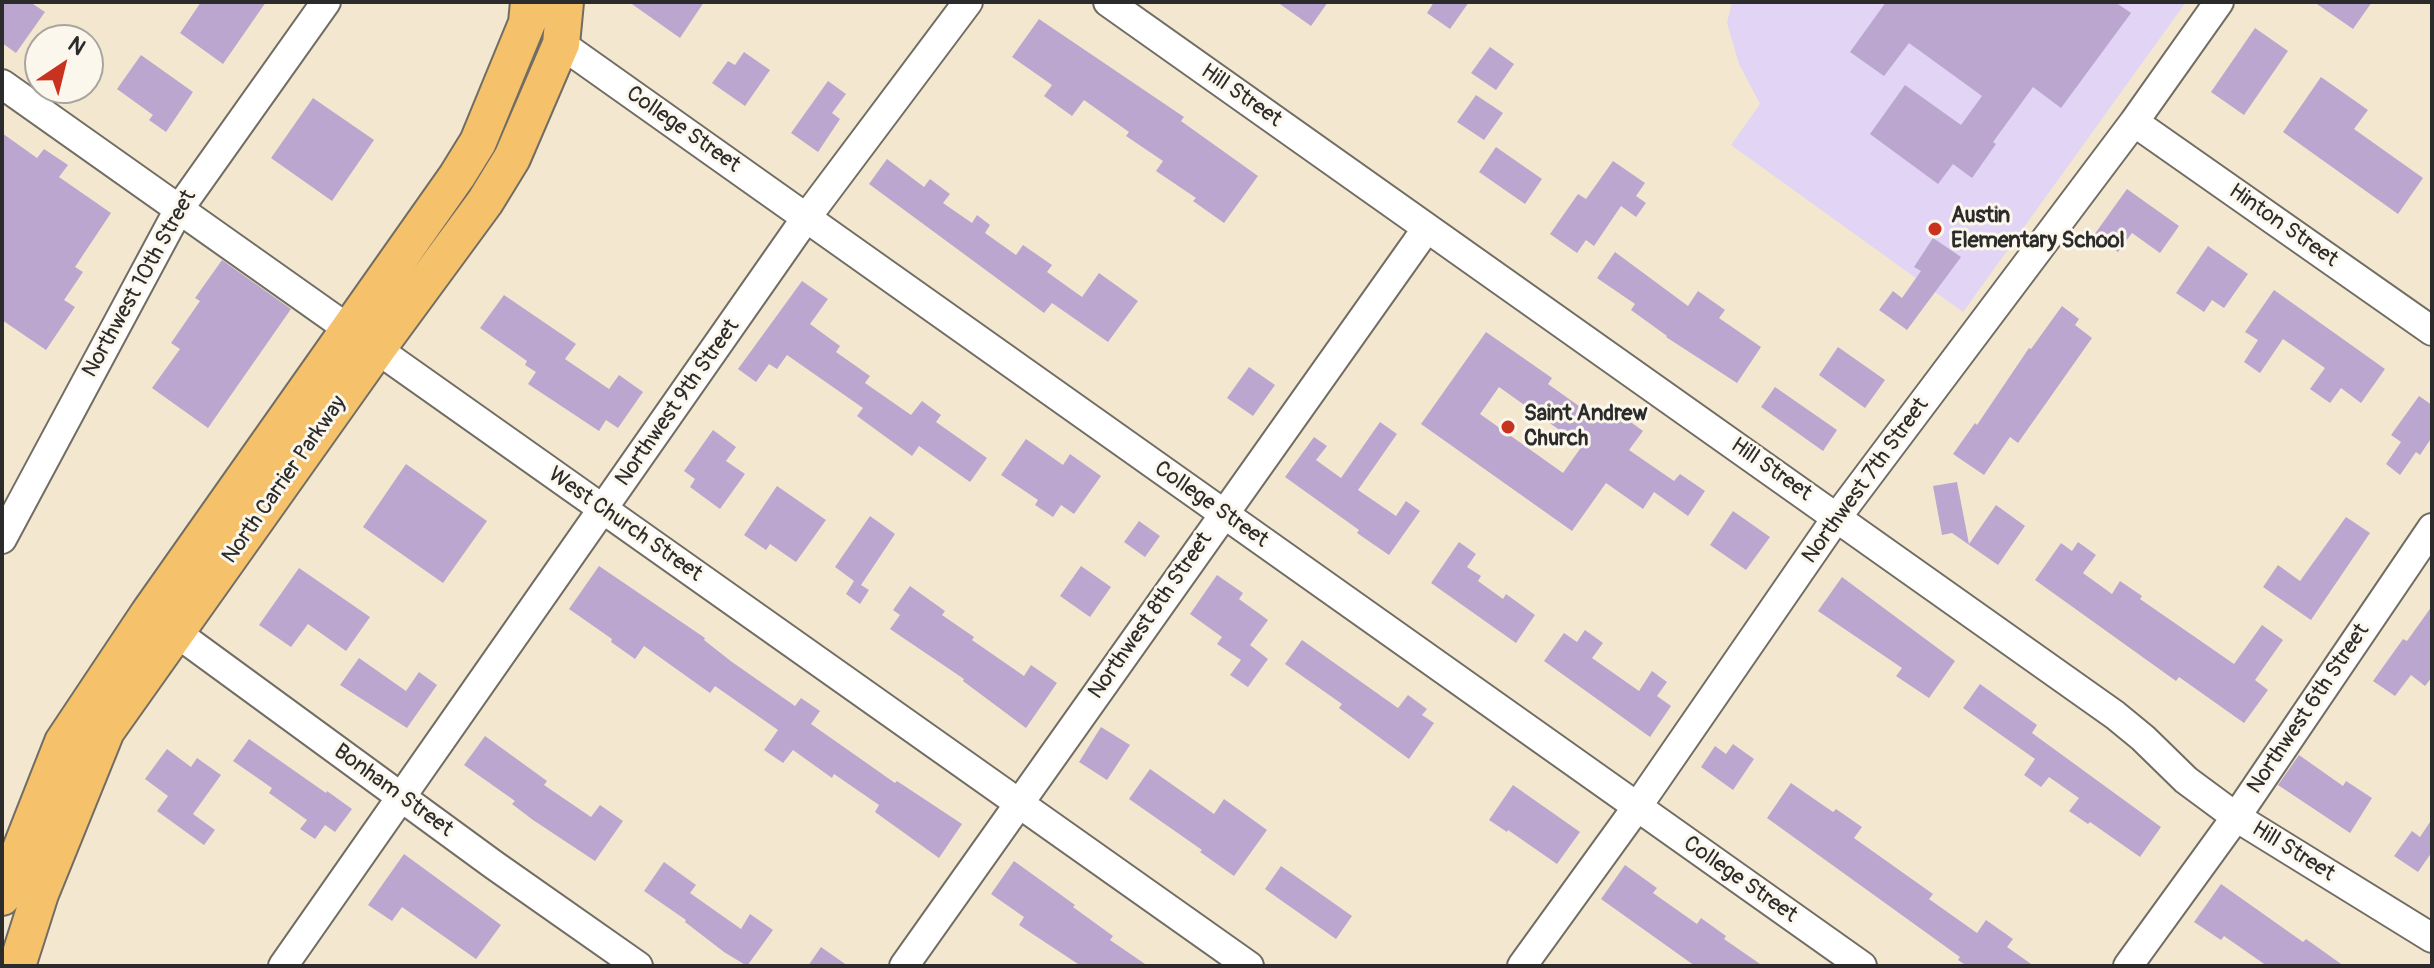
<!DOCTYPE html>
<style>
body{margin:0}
#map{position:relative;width:2434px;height:968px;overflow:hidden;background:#f3e8cf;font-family:Pangolin,sans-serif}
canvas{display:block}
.frame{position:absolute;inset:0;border:4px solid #2b2b2b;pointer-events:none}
.north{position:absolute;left:24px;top:24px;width:80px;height:80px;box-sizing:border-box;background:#fbf7ec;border:2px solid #a8a59f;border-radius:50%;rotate:35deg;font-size:22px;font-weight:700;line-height:32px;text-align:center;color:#2b2b2b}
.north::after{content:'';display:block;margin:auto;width:28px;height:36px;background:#c8321e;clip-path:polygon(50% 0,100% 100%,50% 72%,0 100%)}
</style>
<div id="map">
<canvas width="2434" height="968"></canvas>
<div class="frame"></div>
<div class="north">N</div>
</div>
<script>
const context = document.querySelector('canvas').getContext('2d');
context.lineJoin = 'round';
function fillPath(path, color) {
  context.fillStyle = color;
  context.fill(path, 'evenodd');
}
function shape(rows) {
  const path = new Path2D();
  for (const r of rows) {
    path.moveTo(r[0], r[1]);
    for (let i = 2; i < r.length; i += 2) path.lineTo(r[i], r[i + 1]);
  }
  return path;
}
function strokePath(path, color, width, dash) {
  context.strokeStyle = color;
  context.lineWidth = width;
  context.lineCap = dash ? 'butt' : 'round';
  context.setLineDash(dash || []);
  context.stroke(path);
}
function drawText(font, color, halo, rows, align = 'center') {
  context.font = font + ' Pangolin,sans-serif';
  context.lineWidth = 6;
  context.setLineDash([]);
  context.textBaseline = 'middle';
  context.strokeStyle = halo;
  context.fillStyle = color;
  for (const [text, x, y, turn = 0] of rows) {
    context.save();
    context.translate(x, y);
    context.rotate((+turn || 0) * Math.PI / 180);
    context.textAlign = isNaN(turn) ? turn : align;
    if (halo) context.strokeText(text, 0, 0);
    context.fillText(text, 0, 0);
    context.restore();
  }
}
fillPath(shape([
 [1732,2,2186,2,1963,312,1731,145,1760,104,1739,64,1727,23]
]), '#e1d4f4');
fillPath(shape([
 [2,2,30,2,45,12,16,53,2,43],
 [201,2,266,2,223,64,180,33],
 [629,2,704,2,680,38],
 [1277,2,1328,2,1311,26],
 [1434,2,1469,2,1450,29,1427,13],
 [1886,2,2115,2,2131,13,2061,108,2033,87,1993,142,1996,144,1972,178,1953,164,1938,184,1870,134,1905,85,1961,125,1982,96,1909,43,1884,76,1850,52],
 [2314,2,2372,2,2353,29],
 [1039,19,1184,117,1181,121,1258,176,1224,223,1193,201,1196,198,1156,171,1163,161,1126,136,1129,132,1084,100,1072,116,1044,96,1052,85,1012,57],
 [2255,28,2288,51,2244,115,2211,92],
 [1490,47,1514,64,1496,90,1471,73],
 [744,52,770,70,745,106,712,83,728,61,735,65],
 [141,55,193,92,166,132,149,120,153,115,117,89],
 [2321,77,2368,110,2354,129,2423,178,2398,214,2283,132],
 [828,81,846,94,832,113,840,119,818,152,791,133],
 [1476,95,1503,113,1484,140,1457,122],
 [313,98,374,140,332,201,271,158],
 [2,133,37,158,44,149,68,165,59,177,111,213,75,267,83,272,64,300,75,307,46,350,2,320],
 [1496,147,1542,179,1525,204,1479,172],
 [887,159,924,187,930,179,950,194,943,203,972,223,977,215,990,225,985,233,1016,255,1023,245,1052,265,1047,272,1082,297,1099,273,1138,301,1108,342,1052,303,1044,313,869,184],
 [1613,161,1645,183,1636,196,1646,203,1636,217,1621,206,1594,246,1586,240,1577,253,1550,234,1578,194,1586,199],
 [2127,189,2179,226,2160,253,2132,233,2118,252,2094,235],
 [1933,238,1961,257,1907,330,1879,310,1893,291,1902,298,1921,271,1914,267],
 [2208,246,2248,274,2224,308,2212,300,2204,312,2176,293],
 [1615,252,1688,306,1698,291,1725,310,1719,318,1761,347,1737,383,1666,337,1667,336,1631,310,1635,304,1597,278],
 [222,260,291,309,208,428,152,388,180,349,171,343,200,301,195,298],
 [802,281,828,299,810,324,840,346,836,352,870,376,865,383,911,415,922,401,941,415,936,422,987,458,970,482,919,446,912,456,857,416,863,408,787,355,777,369,769,364,756,382,738,369],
 [2274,290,2385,369,2361,403,2341,388,2330,403,2310,389,2325,368,2283,339,2260,373,2244,362,2258,340,2245,332],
 [504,295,576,344,565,359,609,389,619,375,643,392,618,428,606,420,599,431,528,384,536,372,525,365,527,361,480,328],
 [2062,306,2079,319,2075,325,2092,338,2018,443,2010,437,1984,475,1953,454,1975,423,1977,425,2029,348,2031,349],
 [1486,332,1552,378,1548,384,1600,421,1610,407,1643,431,1629,450,1674,481,1680,474,1705,491,1688,516,1654,492,1643,509,1606,483,1572,531,1421,424],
 [1499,387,1582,446,1563,473,1480,414],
 [1838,347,1885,380,1865,408,1819,375],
 [1249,367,1275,385,1253,416,1227,398],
 [1775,387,1837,430,1823,451,1761,407],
 [2419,396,2432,405,2432,437,2420,455,2416,452,2400,475,2386,464,2401,442,2391,435],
 [1380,422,1397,434,1358,490,1396,516,1406,501,1420,511,1389,555,1357,533,1359,530,1285,477,1314,437,1327,446,1316,460,1341,478],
 [713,430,736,447,726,461,745,474,720,509,690,487,695,479,684,471],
 [1026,439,1063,465,1070,454,1101,476,1074,514,1061,505,1053,517,1035,505,1038,500,1001,475],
 [406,464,487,521,443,583,363,527],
 [1957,482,1969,544,1996,505,2025,526,1998,565,1952,533,1942,535,1933,486],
 [777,486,826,520,796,562,770,544,766,550,744,535],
 [1733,511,1770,537,1746,570,1710,545],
 [870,516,895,534,861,585,869,590,860,604,846,594,854,581,835,567],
 [2346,517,2370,533,2311,620,2263,587,2278,565,2300,581],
 [1139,521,1160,536,1145,557,1124,542],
 [1459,542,1476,554,1467,567,1481,576,1478,581,1503,599,1506,594,1535,615,1516,643,1431,583],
 [2078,542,2096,555,2083,573,2112,594,2120,581,2142,596,2140,599,2234,664,2262,625,2283,640,2255,680,2268,690,2244,723,2179,677,2176,681,2035,580,2061,543,2072,551],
 [599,566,705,638,704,640,732,662,795,706,801,698,820,711,811,724,895,783,897,781,962,824,939,858,875,812,879,805,834,774,832,778,793,750,783,763,764,750,778,730,715,686,710,693,644,646,635,659,611,642,612,639,569,609],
 [1081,566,1111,587,1090,617,1060,596],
 [299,568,370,617,346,651,308,624,291,647,259,625],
 [1217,575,1243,593,1239,599,1268,620,1250,645,1268,659,1248,687,1230,675,1241,660,1217,644,1222,637,1190,614],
 [1842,577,1955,661,1929,698,1896,676,1902,668,1818,611],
 [910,586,945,611,942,615,974,637,972,640,1024,676,1031,665,1057,683,1026,728,963,681,964,679,890,629,900,615,893,610],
 [2432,606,2432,677,2425,686,2411,675,2395,696,2373,681,2403,639,2407,641],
 [1585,630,1603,643,1592,658,1639,691,1652,671,1667,682,1657,696,1671,706,1650,737,1544,661,1564,633,1577,642],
 [1302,640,1398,708,1408,695,1427,709,1422,715,1434,723,1409,759,1339,708,1342,704,1285,664],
 [359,658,406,691,419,672,437,685,407,728,340,685],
 [1980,684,2037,725,2032,733,2161,827,2140,857,2090,822,2088,824,2069,811,2079,798,2049,777,2041,787,2024,775,2035,759,1963,708],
 [1101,727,1130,745,1107,780,1079,762],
 [485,736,547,781,544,785,591,817,600,805,623,821,595,861,533,820,512,804,515,801,464,765],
 [249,739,326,793,327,791,352,809,335,832,325,825,315,839,300,829,307,820,269,793,272,788,233,761],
 [1733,744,1754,759,1733,790,1701,767,1715,746,1726,754],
 [167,749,191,767,197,758,221,775,193,814,215,830,204,845,157,811,168,796,145,779],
 [2299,755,2343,786,2346,781,2372,798,2350,833,2278,785],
 [1150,769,1214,814,1224,799,1267,830,1234,876,1200,852,1202,850,1129,799],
 [1791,783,1833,812,1836,809,1862,827,1854,838,1933,894,1929,899,1977,933,1986,920,2013,939,2007,947,2034,966,1967,966,1958,960,1960,957,1767,818],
 [1513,785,1580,832,1557,864,1508,830,1507,832,1489,820],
 [2432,819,2432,852,2418,872,2394,856,2412,831,2420,837],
 [404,854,501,925,476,959,402,907,392,921,368,905],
 [1014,861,1075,905,1073,907,1113,936,1110,940,1148,966,1081,966,1019,925,1024,917,991,894],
 [664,862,696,885,690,893,741,929,750,914,773,930,747,966,724,952,685,922,686,920,644,891],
 [1625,865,1657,888,1653,893,1697,924,1701,918,1726,936,1724,939,1763,966,1695,966,1601,899],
 [1281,866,1352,916,1336,939,1265,889],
 [2221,884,2303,942,2306,939,2344,966,2267,966,2224,936,2221,940,2194,922],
 [821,947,848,966,808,966]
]), '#bba6cf');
const minor = shape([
 [1108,2,2115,715,2143,738,2186,780,2236,817,2432,938],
 [561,44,1862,966],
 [2,84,1249,966],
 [2134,122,2432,331],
 [2,539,179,209,326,2],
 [159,620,494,865,638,966],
 [283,966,806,218,968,2],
 [904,966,1427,228],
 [1522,966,1637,807,1837,517,2134,122,2219,2],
 [2128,966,2236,817,2432,528]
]);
const major = shape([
 [2,897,63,742,149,613,457,176,478,142,527,23,529,2],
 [17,966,40,894,106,731,377,349,485,202,512,158,561,44,565,2]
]);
strokePath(minor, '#716d64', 32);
strokePath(major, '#716d64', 40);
strokePath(minor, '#fff', 28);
strokePath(major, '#f5c16b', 36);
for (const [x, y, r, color] of [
 [1935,229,8,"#c8321e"],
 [1508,427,8,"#c8321e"]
]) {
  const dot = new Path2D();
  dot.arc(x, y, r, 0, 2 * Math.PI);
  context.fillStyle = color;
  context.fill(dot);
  strokePath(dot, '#fbf7ec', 3);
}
drawText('22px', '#2b2b2b', '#fbf7ec', [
 ["Hill Street",1241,96,35],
 ["College Street",683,130,35],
 ["Hinton Street",2283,226,35],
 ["Northwest 10th Street",140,284,-61],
 ["Northwest 9th Street",678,403,-55],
 ["Hill Street",1771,470,35],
 ["North Carrier Parkway",285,480,-55],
 ["Northwest 7th Street",1866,481,-54],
 ["College Street",1211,505,35],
 ["West Church Street",625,525,35],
 ["Northwest 8th Street",1151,616,-55],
 ["Northwest 6th Street",2309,709,-56],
 ["Bonham Street",393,791,36],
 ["Hill Street",2293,852,32],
 ["College Street",1740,880,35]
]);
drawText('bold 22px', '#2b2b2b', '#fbf7ec', [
 ["Austin",1951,216],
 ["Elementary School",1951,241],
 ["Saint Andrew",1524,414],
 ["Church",1524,439]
], 'left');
</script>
